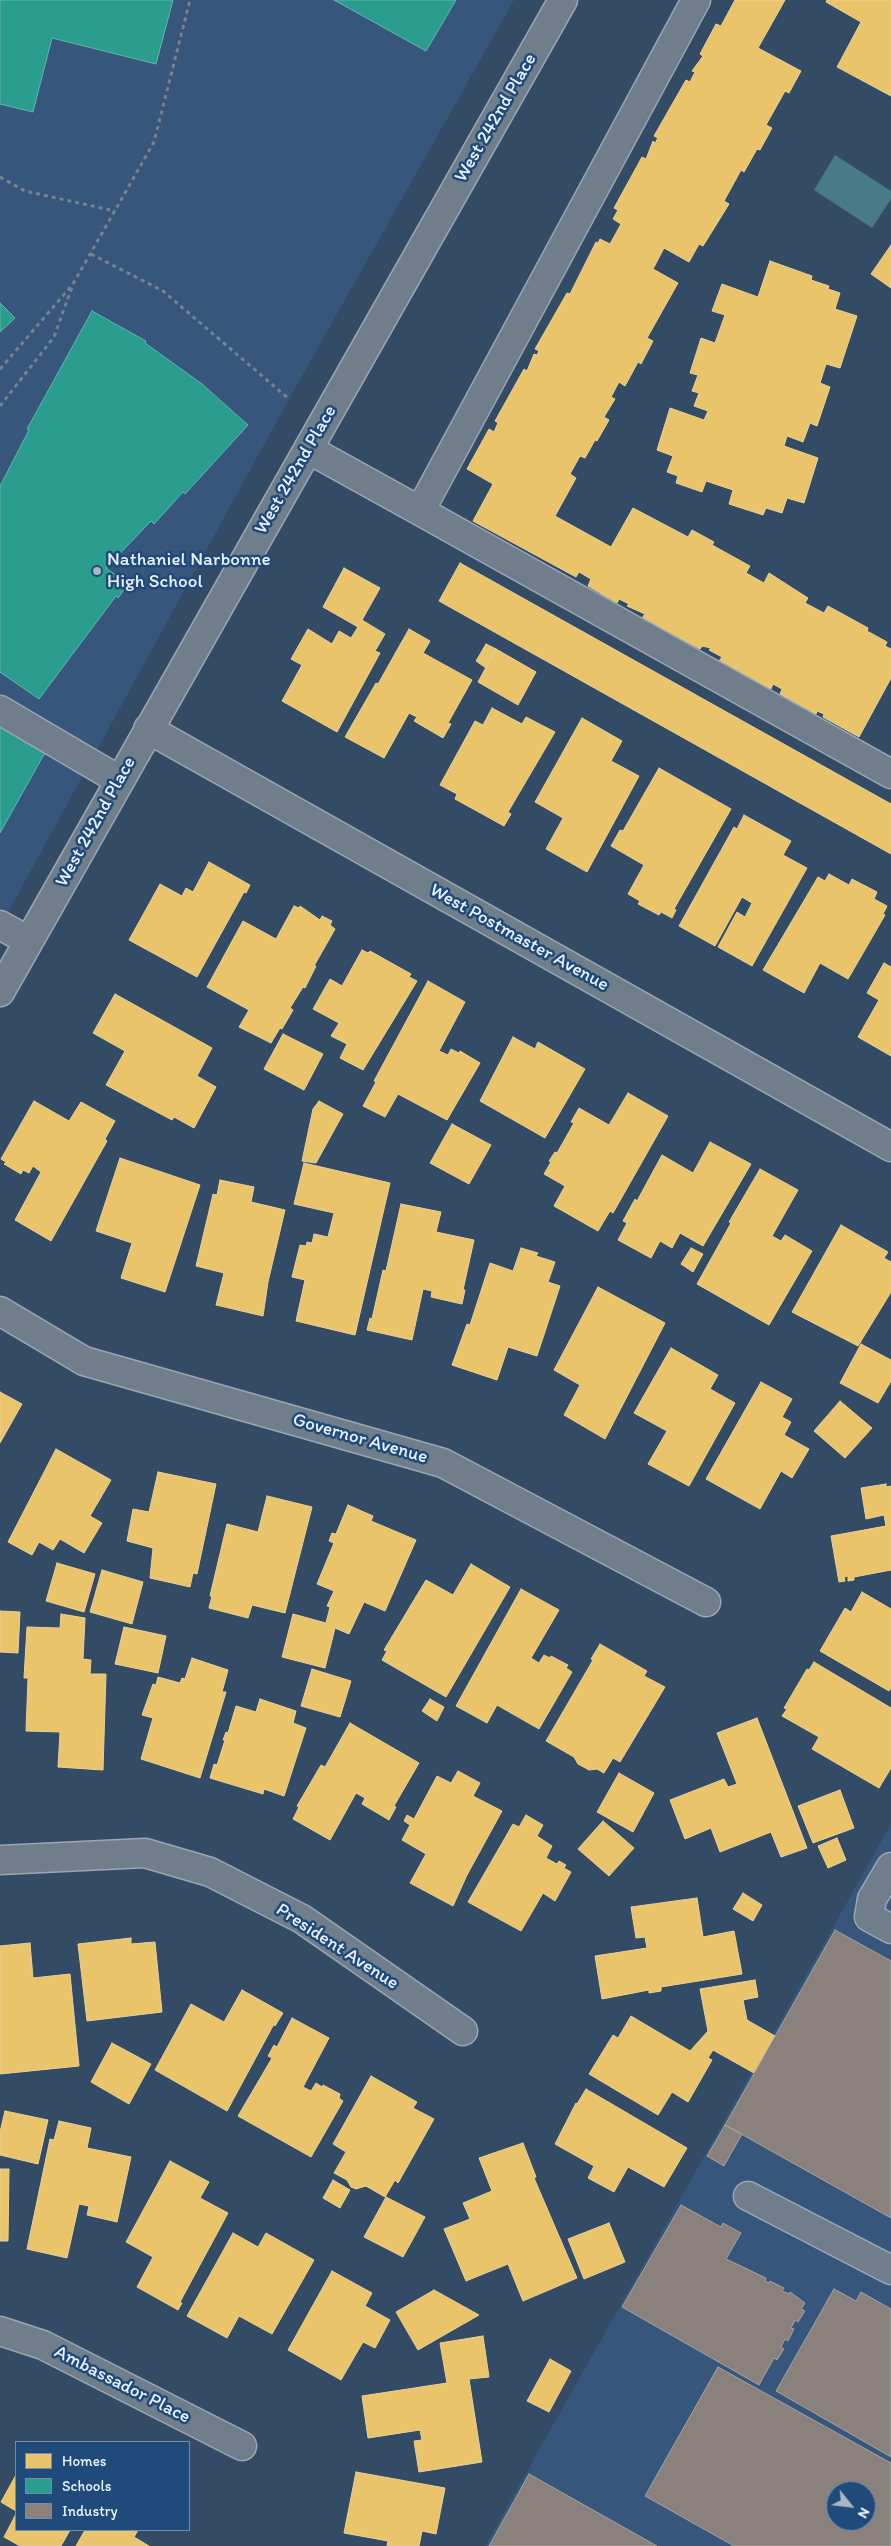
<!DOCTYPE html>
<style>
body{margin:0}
#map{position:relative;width:891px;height:2546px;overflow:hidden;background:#344b65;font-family:Itim,sans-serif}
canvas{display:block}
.legend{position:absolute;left:15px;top:2441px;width:175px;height:90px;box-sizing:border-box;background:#1f4a7a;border:1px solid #6f8dac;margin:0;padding:6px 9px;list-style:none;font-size:15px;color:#e8f1f8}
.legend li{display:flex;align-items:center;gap:10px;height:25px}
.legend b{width:25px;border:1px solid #6f8dac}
.north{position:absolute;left:826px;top:2481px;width:50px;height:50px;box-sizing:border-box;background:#1f4a7a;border:1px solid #6f8dac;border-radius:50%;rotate:119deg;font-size:14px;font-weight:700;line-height:20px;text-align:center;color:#e8f1f8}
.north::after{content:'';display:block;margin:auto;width:18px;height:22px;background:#a9b7c5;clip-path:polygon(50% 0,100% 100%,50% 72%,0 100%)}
</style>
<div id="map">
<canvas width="891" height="2546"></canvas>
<ul class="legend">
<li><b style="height:14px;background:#e9c46a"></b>Homes</li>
<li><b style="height:14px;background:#2a9d8f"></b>Schools</li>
<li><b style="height:14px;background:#8a817c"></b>Industry</li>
</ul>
<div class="north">N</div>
</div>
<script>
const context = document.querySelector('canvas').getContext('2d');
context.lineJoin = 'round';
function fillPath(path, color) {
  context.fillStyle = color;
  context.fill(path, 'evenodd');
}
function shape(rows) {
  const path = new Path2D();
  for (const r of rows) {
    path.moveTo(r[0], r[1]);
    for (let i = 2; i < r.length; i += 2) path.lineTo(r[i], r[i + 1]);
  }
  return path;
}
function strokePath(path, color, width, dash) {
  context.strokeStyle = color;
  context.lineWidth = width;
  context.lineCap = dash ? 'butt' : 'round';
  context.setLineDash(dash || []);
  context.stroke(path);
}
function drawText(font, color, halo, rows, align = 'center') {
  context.font = font + ' Itim,sans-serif';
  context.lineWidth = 5;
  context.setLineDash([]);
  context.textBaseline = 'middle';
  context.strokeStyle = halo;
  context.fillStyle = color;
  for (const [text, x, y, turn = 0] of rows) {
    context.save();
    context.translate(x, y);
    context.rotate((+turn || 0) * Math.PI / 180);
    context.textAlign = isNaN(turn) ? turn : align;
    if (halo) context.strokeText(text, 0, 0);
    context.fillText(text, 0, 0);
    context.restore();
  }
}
fillPath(shape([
 [0,0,514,0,289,399,0,927],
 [891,1824,891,2546,485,2546],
 [836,2491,866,2491,866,2521,836,2521]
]), '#36567b');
fillPath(shape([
 [835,155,891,191,891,199,872,228,814,190]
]), '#497a88');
const homes = shape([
 [735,0,785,0,758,48,801,71,789,93,785,91,766,125,772,128,760,150,757,149,744,172,741,170,724,201,729,204,703,246,699,244,689,262,664,248,653,269,678,283,647,338,653,341,641,364,638,362,625,386,619,382,611,397,615,399,604,417,609,420,597,441,595,440,585,458,580,456,570,474,576,478,555,516,611,547,633,508,688,537,692,530,714,542,712,545,750,566,746,573,764,583,769,573,808,598,805,603,824,613,828,606,868,628,867,631,887,642,885,646,891,649,891,678,859,737,823,717,824,714,817,711,816,714,780,694,782,689,773,684,771,689,719,661,722,657,709,650,711,648,702,646,700,649,642,618,645,614,627,606,629,604,619,599,617,603,588,586,591,579,579,572,576,577,473,521,493,484,467,469,489,429,494,432,498,423,495,421,524,369,527,371,534,354,537,355,539,351,535,349,567,293,570,294,596,242,598,243,600,239,610,244,621,224,613,219,618,210,614,208,642,157,646,159,653,141,655,143,658,138,654,136,686,80,690,82,695,72,692,71,703,56,700,54,716,24,721,26,735,0],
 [827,0,891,0,891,96,837,67,861,22,826,2,827,0],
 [891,245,891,288,871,274,891,245],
 [770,261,812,276,811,280,829,286,828,289,840,293,835,309,857,316,840,368,826,364,820,383,830,387,817,426,810,423,803,442,787,436,784,446,818,458,804,503,787,498,782,513,766,508,763,515,729,504,733,490,706,481,702,492,676,483,678,476,667,472,673,456,657,450,670,408,704,420,708,411,694,406,699,393,692,391,698,375,690,373,701,338,715,343,725,315,712,311,722,284,758,297,770,261],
 [460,563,891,804,891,854,439,601,460,563],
 [344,568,380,588,362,620,385,634,375,651,380,653,337,732,282,701,302,665,291,659,308,629,332,644,339,631,351,638,358,627,323,607,344,568],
 [409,629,430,641,423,653,472,680,448,723,451,724,443,738,414,721,417,717,409,713,384,758,345,737,376,683,378,684,409,629],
 [486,644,496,649,486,668,476,661,486,644],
 [496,649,536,672,518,705,478,682,496,649],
 [492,708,522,724,526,717,555,732,508,812,511,814,504,826,455,799,457,794,440,785,475,721,483,725,492,708],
 [582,718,622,741,611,761,639,776,587,872,546,849,563,818,535,802,582,718],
 [659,768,731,809,674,909,676,910,672,918,661,912,659,915,638,904,640,901,628,894,644,865,611,846,620,830,623,831,659,768],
 [744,815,791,841,783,855,807,868,752,966,718,947,737,912,745,917,752,903,742,897,715,946,679,926,734,827,737,829,744,815],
 [209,862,250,885,246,893,244,892,197,977,129,940,160,884,182,896,186,888,193,892,209,862],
 [829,874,849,885,852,879,877,892,874,899,887,906,883,914,885,915,848,979,820,963,804,993,763,970,818,877,825,881,829,874],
 [294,906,299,908,300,906,320,920,322,916,332,921,330,925,335,929,314,966,316,966,305,988,303,987,290,1008,293,1010,282,1029,280,1028,271,1043,239,1027,249,1010,207,987,243,921,276,939,294,906],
 [362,950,368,953,370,951,411,974,409,977,417,981,363,1070,340,1058,347,1044,331,1036,339,1023,313,1009,330,979,342,986,362,950],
 [884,963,891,967,891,1056,858,1037,879,1000,867,993,884,963],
 [428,981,465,1002,439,1051,448,1055,451,1049,459,1053,460,1051,480,1063,447,1120,398,1094,385,1117,363,1106,376,1082,374,1081,428,981],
 [115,994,212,1048,197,1076,216,1087,194,1128,174,1117,172,1120,106,1085,125,1051,93,1033,115,994],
 [283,1034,323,1054,304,1090,264,1069,283,1034],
 [513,1037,535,1049,538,1042,585,1069,545,1138,480,1101,513,1037],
 [628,1093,668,1116,613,1213,610,1211,598,1231,554,1206,565,1186,544,1174,551,1162,549,1161,555,1152,557,1153,574,1123,571,1122,579,1108,609,1125,628,1093],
 [34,1101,69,1121,81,1102,115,1121,105,1139,107,1141,51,1241,15,1220,41,1172,33,1166,29,1173,23,1170,21,1174,4,1164,6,1162,1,1159,34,1101],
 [319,1101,343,1114,316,1163,302,1161,313,1109,319,1101],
 [452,1124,491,1145,469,1184,430,1163,452,1124],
 [710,1142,751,1164,703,1246,680,1233,672,1248,660,1241,651,1258,618,1240,627,1223,623,1221,635,1199,637,1201,662,1155,693,1173,710,1142],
 [120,1158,200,1185,165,1292,121,1278,132,1243,96,1231,120,1158],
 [304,1163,390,1183,355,1335,296,1321,305,1280,292,1277,300,1245,306,1246,307,1242,312,1243,314,1234,328,1237,334,1213,294,1204,304,1163],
 [760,1169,798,1190,772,1236,781,1241,785,1235,812,1251,769,1325,697,1284,731,1223,729,1222,760,1169],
 [220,1180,254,1187,251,1202,285,1210,268,1282,263,1316,216,1305,224,1273,196,1266,213,1194,217,1195,220,1180],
 [401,1204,441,1212,436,1232,474,1240,463,1290,465,1290,462,1304,431,1297,432,1291,423,1289,412,1340,367,1330,370,1318,372,1319,383,1270,386,1271,401,1204],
 [841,1225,888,1252,884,1258,891,1262,891,1292,858,1346,792,1312,841,1225],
 [521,1248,538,1253,536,1256,555,1262,548,1282,560,1286,537,1356,508,1347,497,1380,452,1365,467,1324,470,1325,490,1263,513,1271,521,1248],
 [691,1248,703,1254,693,1272,681,1264,691,1248],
 [598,1287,665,1323,605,1439,564,1415,580,1385,554,1370,598,1287],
 [861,1344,891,1360,891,1381,878,1403,840,1383,861,1344],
 [671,1348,718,1375,710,1389,735,1403,689,1486,648,1464,667,1431,634,1413,671,1348],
 [761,1382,792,1399,782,1417,791,1422,784,1435,809,1449,792,1478,781,1471,760,1509,706,1479,761,1382],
 [0,1392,22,1404,0,1443,0,1392],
 [840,1401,872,1428,845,1458,814,1431,840,1401],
 [56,1449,111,1480,90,1516,102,1523,84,1553,60,1539,53,1550,39,1542,32,1555,8,1542,56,1449],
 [158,1472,216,1484,197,1574,193,1573,190,1587,150,1578,153,1548,127,1541,133,1509,149,1512,158,1472],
 [886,1484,886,1487,891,1486,891,1570,854,1577,854,1580,848,1581,848,1576,844,1577,845,1581,839,1582,831,1536,886,1526,884,1515,866,1519,861,1488,886,1484],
 [267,1496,312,1507,285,1613,252,1605,248,1618,209,1608,212,1596,210,1596,227,1524,258,1532,267,1496],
 [348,1505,373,1516,371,1521,416,1540,385,1611,364,1602,349,1634,335,1628,325,1668,282,1657,293,1614,326,1623,330,1607,327,1606,334,1591,317,1584,334,1543,329,1541,332,1533,336,1534,348,1505],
 [57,1563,95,1574,84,1612,46,1601,57,1563],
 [471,1564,510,1587,446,1697,382,1660,387,1651,384,1650,426,1580,453,1595,471,1564],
 [102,1570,143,1582,132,1624,90,1612,102,1570],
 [521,1589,559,1610,531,1658,539,1663,544,1655,550,1658,551,1656,568,1665,566,1668,572,1672,539,1729,497,1705,487,1723,456,1706,521,1589],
 [862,1592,891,1609,891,1688,889,1691,820,1651,845,1608,851,1612,862,1592],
 [0,1611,20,1612,18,1653,0,1652,0,1611],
 [61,1614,85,1618,83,1659,91,1660,90,1674,106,1674,103,1770,58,1767,60,1732,26,1731,28,1678,24,1678,27,1627,60,1628,61,1614],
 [124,1627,166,1636,158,1673,115,1664,124,1627],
 [600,1644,647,1671,644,1676,665,1687,620,1762,613,1758,604,1773,597,1769,589,1770,578,1764,574,1757,546,1741,593,1660,591,1659,600,1644],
 [192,1658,228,1670,222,1692,226,1692,200,1778,141,1759,153,1718,142,1715,153,1684,156,1685,158,1677,180,1683,182,1678,185,1679,192,1658],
 [814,1662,891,1708,891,1768,879,1788,812,1749,819,1737,782,1716,787,1709,784,1708,807,1669,809,1670,814,1662],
 [312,1669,351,1681,340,1717,301,1706,312,1669],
 [260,1699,296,1711,293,1723,306,1728,284,1796,264,1789,263,1794,210,1778,214,1764,217,1765,225,1740,223,1740,226,1732,228,1733,236,1706,256,1712,260,1699],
 [430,1699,444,1707,437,1721,422,1711,430,1699],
 [757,1718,807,1848,781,1857,771,1832,720,1852,711,1828,685,1839,670,1800,724,1779,728,1787,737,1784,717,1733,757,1718],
 [350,1723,419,1763,394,1806,396,1807,389,1820,362,1804,365,1798,356,1793,330,1840,293,1819,299,1807,297,1806,321,1765,325,1767,350,1723],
 [458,1771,480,1783,473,1796,502,1811,467,1875,453,1906,410,1883,426,1854,402,1840,410,1825,404,1821,407,1815,414,1819,437,1776,451,1783,458,1771],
 [619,1773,654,1793,633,1832,597,1812,619,1773],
 [840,1790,854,1828,813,1843,798,1806,840,1790],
 [526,1815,543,1825,537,1836,552,1846,546,1858,557,1864,559,1861,566,1865,564,1868,571,1872,555,1901,543,1893,521,1931,468,1902,513,1824,519,1827,526,1815],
 [603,1821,634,1848,609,1876,578,1849,603,1821],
 [837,1838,846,1860,828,1868,818,1846,837,1838],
 [743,1893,762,1905,753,1921,733,1909,743,1893],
 [697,1898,703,1937,734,1931,742,1974,661,1987,661,1991,649,1993,649,1990,602,1999,595,1956,647,1948,645,1937,636,1938,631,1907,697,1898],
 [131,1938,131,1944,155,1942,162,2012,87,2021,78,1944,131,1938],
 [30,1943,33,1978,70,1974,79,2066,0,2074,0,1946,30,1943],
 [755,1980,758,1997,743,2000,747,2020,775,2036,754,2073,713,2050,708,2058,712,2060,688,2102,672,2092,658,2115,589,2074,613,2035,618,2038,631,2016,690,2051,708,2031,700,1989,755,1980],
 [242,1990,283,2013,275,2026,274,2024,227,2111,155,2070,191,2004,224,2022,242,1990],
 [292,2018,329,2038,303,2087,311,2091,316,2083,322,2087,323,2085,340,2094,339,2098,343,2101,311,2157,238,2116,272,2058,268,2056,274,2045,277,2047,292,2018],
 [112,2043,151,2064,129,2104,91,2082,112,2043],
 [371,2076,417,2102,413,2108,434,2119,398,2183,395,2180,385,2197,366,2186,356,2189,351,2187,347,2180,334,2173,346,2152,333,2144,371,2076],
 [586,2089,687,2148,664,2187,628,2167,614,2192,588,2178,594,2166,555,2144,576,2103,577,2104,586,2089],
 [5,2111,48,2120,38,2164,0,2155,0,2132,5,2111],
 [59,2121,91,2128,87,2148,131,2157,117,2222,87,2215,89,2206,79,2204,67,2258,27,2249,50,2139,54,2140,59,2121],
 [523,2143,536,2177,534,2178,577,2278,523,2301,508,2264,466,2281,444,2229,470,2219,463,2203,492,2191,479,2158,523,2143],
 [170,2161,209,2182,200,2198,228,2213,180,2302,182,2303,178,2310,137,2287,153,2257,126,2242,170,2161],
 [0,2169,9,2169,8,2241,0,2241,0,2169],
 [333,2180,350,2190,340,2208,323,2198,333,2180],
 [386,2197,425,2217,403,2257,364,2237,386,2197],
 [609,2223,625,2262,584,2279,568,2239,609,2223],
 [233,2233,258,2247,266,2233,314,2260,272,2334,239,2316,227,2338,187,2316,233,2233],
 [332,2271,372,2293,365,2306,390,2320,375,2348,363,2342,341,2380,288,2350,332,2271],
 [434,2290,479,2315,418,2350,396,2312,434,2290],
 [483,2336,489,2377,469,2379,482,2462,419,2472,414,2441,422,2440,420,2430,368,2438,362,2396,447,2383,440,2343,483,2336],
 [550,2359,571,2371,549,2412,527,2401,550,2359],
 [356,2472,445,2488,436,2534,422,2531,419,2546,387,2546,388,2541,344,2533,356,2472],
 [16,2475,16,2511,1,2502,16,2475],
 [16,2514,16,2530,70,2530,61,2546,20,2546,4,2537,16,2514],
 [85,2530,138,2530,134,2537,149,2546,76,2546,85,2530]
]);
fillPath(homes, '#e9c46a');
strokePath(homes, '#e9d295', 1);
const schools = shape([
 [0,0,173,0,156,64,52,38,33,112,0,104,0,0],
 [334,0,456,0,426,51,334,0],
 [0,303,15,318,0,332,0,303],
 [92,311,146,341,145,343,202,384,248,425,185,494,183,492,154,524,151,521,106,568,128,584,118,598,116,596,39,699,0,672,0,486,29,430,27,429,92,311],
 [0,723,47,749,0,833,0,723]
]);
fillPath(schools, '#2a9d8f');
strokePath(schools, '#63b6ae', 1);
const industry = shape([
 [835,1930,891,1961,891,2218,725,2125,835,1930],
 [725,2125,742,2134,724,2166,707,2156,725,2125],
 [681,2205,721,2227,723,2223,741,2233,726,2259,766,2278,765,2281,769,2283,770,2281,784,2288,782,2291,789,2294,790,2292,805,2303,801,2309,805,2311,798,2322,795,2320,791,2328,794,2329,788,2341,785,2339,781,2347,784,2349,777,2360,774,2358,759,2385,622,2307,681,2205],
 [834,2289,856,2301,861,2292,891,2309,891,2457,776,2391,834,2289],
 [718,2367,891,2463,891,2546,734,2546,645,2496,718,2367],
 [836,2491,866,2491,866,2521,836,2521,836,2491],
 [529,2474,657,2546,489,2546,529,2474]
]);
fillPath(industry, '#8a817c');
strokePath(industry, '#a6a3a1', 1);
const minor = shape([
 [696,0,420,511,891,774],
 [308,449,420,511],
 [0,710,119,780],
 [148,729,891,1147],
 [0,925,29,941],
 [0,992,563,0],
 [0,1311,84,1361,443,1463,706,1602],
 [0,1860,145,1853,210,1872,302,1919,463,2031],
 [891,1867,872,1899,869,1917,891,1929],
 [748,2196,891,2270],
 [0,2331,43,2345,242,2446]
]);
strokePath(minor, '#9aa6b3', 31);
strokePath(shape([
 [0,177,25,191,115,211],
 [91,254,163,291,289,399],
 [0,369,73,284,154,142,190,0],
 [0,406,54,337,72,287]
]), '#778390', 3, [4, 4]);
strokePath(minor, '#707e8c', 28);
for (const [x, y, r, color] of [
 [97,571,5,"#a9b7c5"]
]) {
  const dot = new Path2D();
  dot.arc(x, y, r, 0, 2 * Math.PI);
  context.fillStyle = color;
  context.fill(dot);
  strokePath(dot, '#1f4a7a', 2);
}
drawText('19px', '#e8f1f8', '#1f4a7a', [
 ["West 242nd Place",496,118,-60],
 ["West 242nd Place",296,470,-60],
 ["West 242nd Place",96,822,-61],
 ["West Postmaster Avenue",519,938,29],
 ["Governor Avenue",360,1439,16],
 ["President Avenue",337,1947,33],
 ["Ambassador Place",122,2385,27]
]);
drawText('19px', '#e8f1f8', '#1f4a7a', [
 ["Nathaniel Narbonne",107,560],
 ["High School",107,582]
], 'left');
</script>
